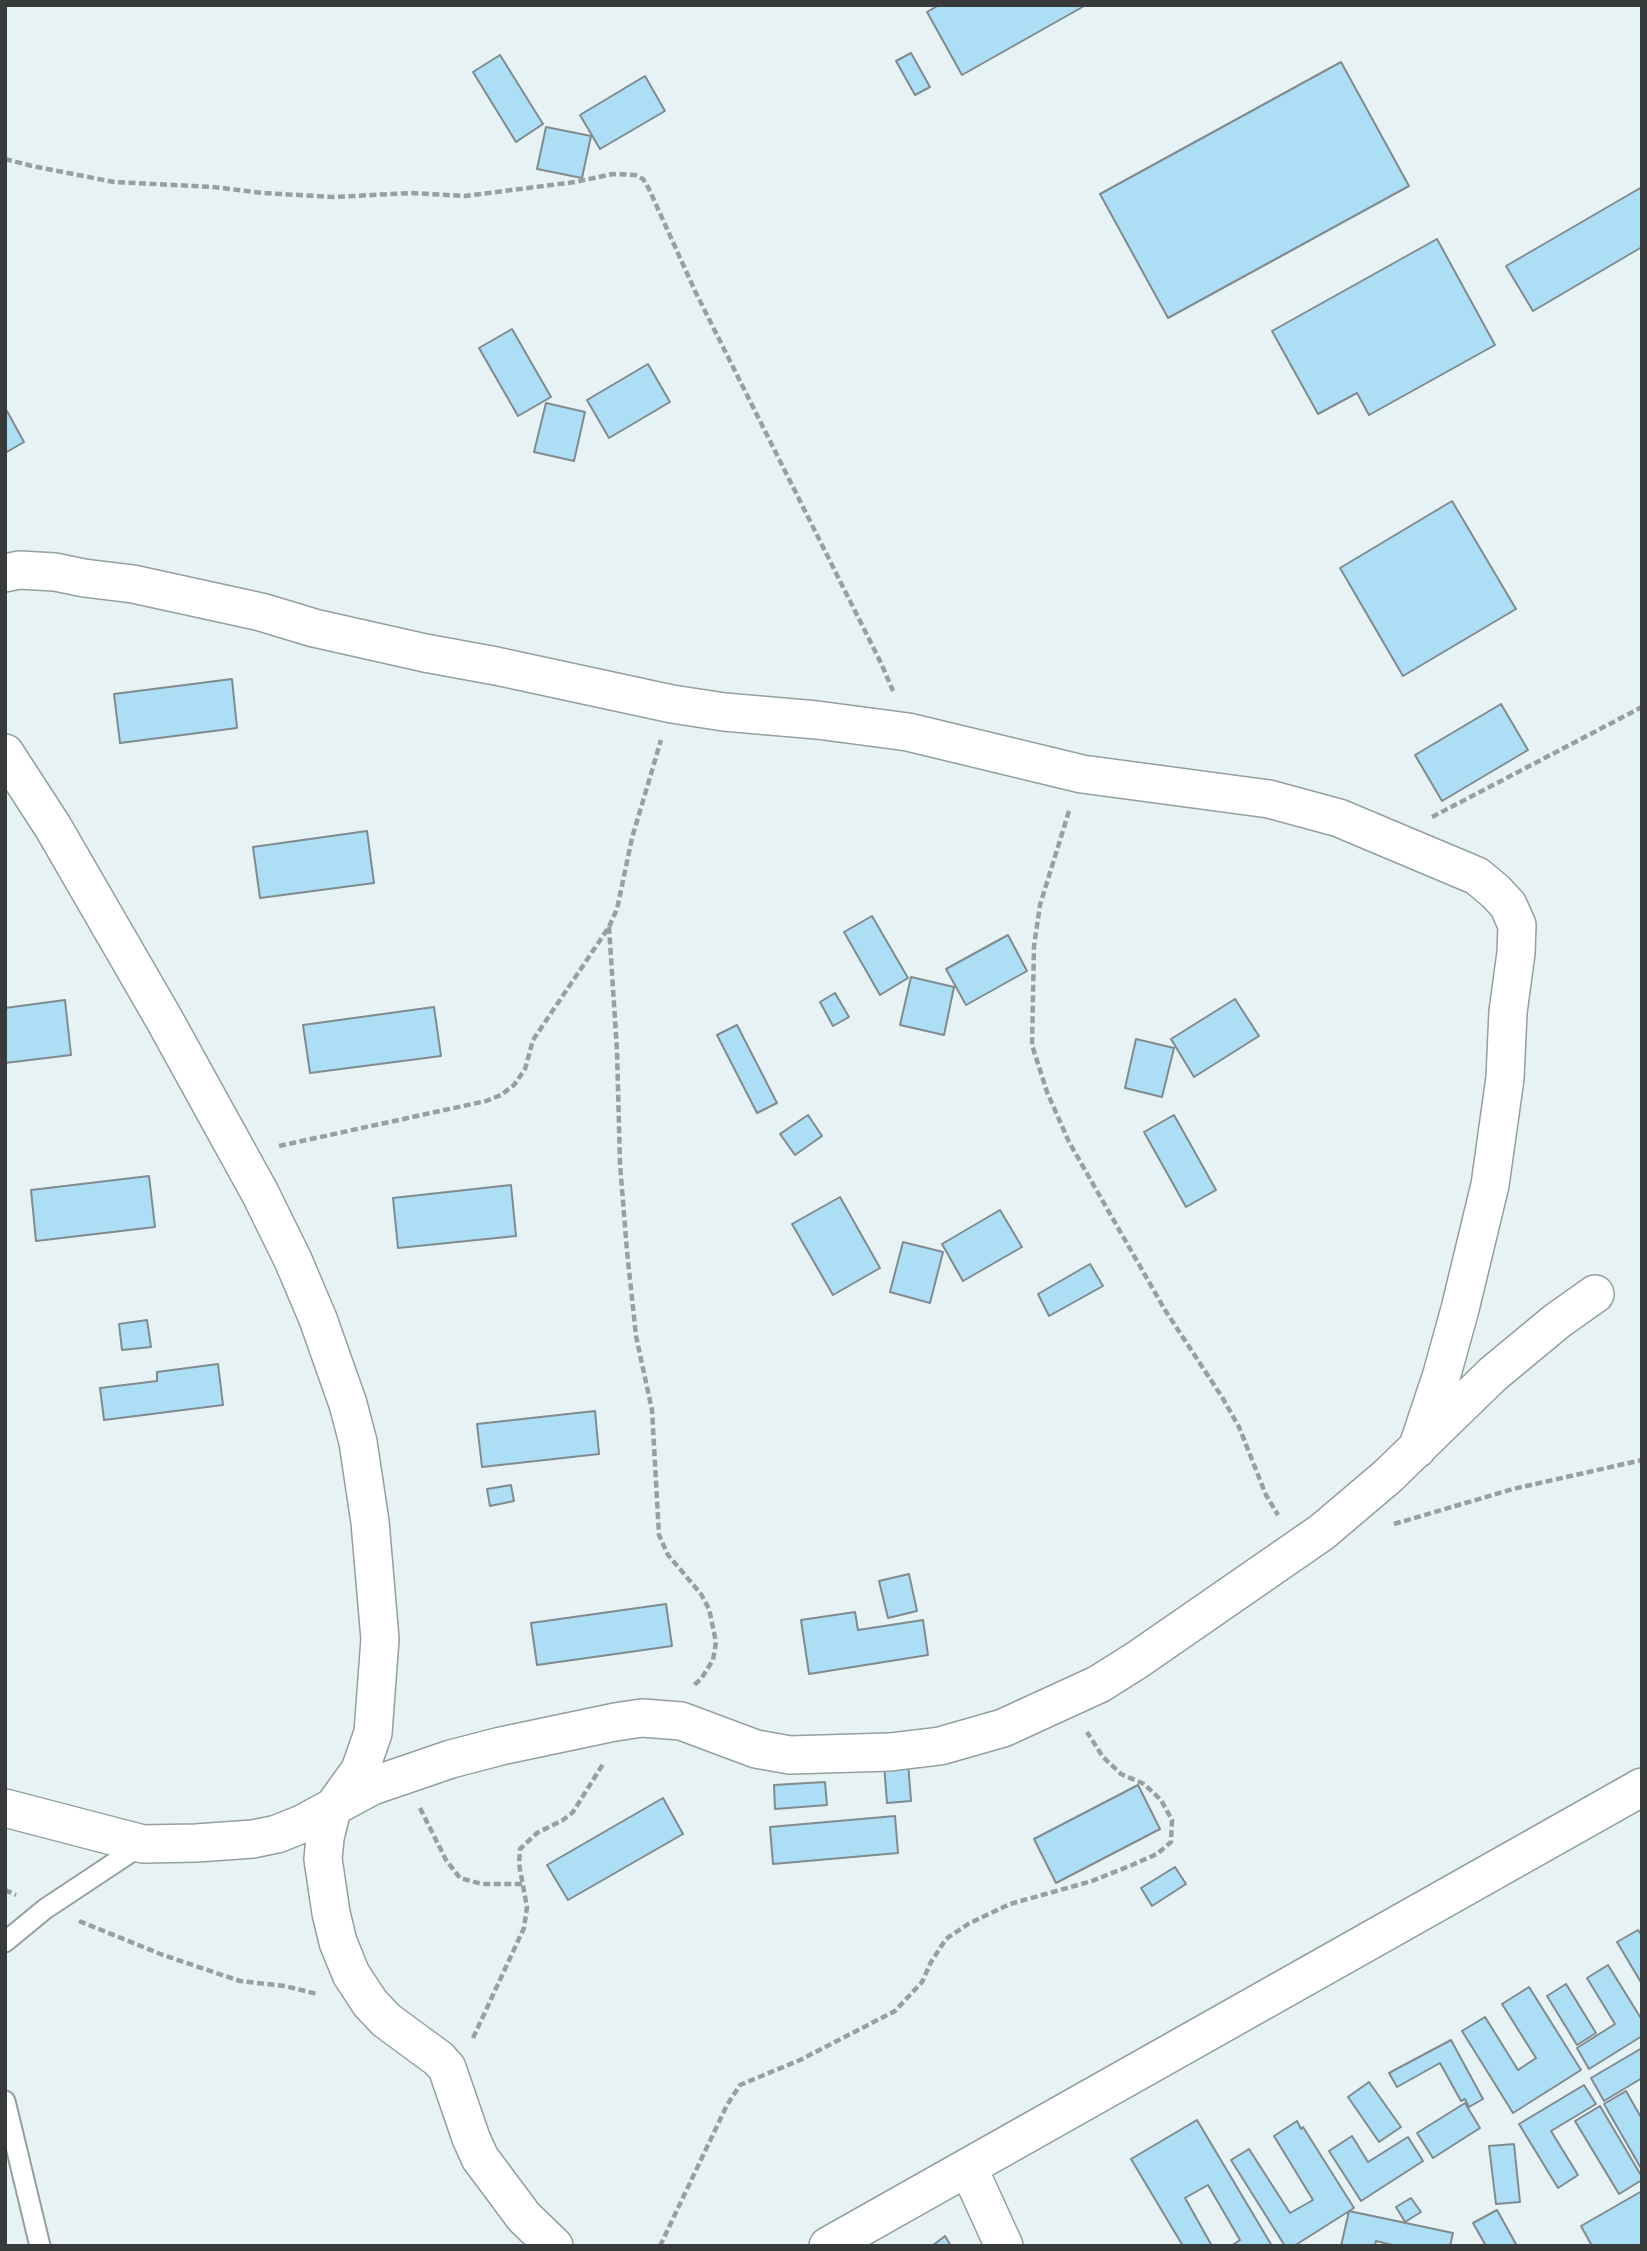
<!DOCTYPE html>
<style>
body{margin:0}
#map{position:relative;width:1647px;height:2251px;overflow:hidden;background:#e6f2f3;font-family:Bitter,serif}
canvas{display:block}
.frame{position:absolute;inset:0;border:7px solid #373b3c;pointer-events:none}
</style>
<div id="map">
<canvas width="1647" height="2251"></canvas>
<div class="frame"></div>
</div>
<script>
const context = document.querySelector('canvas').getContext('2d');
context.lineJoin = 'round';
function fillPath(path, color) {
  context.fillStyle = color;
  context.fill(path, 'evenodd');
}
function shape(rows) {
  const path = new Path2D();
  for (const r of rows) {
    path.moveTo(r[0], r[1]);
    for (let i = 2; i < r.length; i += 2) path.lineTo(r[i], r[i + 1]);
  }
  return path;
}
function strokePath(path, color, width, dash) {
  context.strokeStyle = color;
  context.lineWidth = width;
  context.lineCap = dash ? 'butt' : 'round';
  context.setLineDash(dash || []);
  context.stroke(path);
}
const building = shape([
 [939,5,1086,5,962,75,927,12,939,5],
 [911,53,930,87,915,95,896,61,911,53],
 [500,55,543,124,516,142,473,72,500,55],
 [1341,62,1409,186,1168,318,1100,194,1341,62],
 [645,76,665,111,600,149,580,115,645,76],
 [546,127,591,136,582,178,537,169,546,127],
 [1642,187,1642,247,1533,311,1506,266,1642,187],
 [1437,239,1495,345,1369,415,1357,393,1318,414,1272,331,1437,239],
 [512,329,551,397,518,416,479,348,512,329],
 [648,364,670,402,609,438,587,400,648,364],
 [546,403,585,412,574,461,534,452,546,403],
 [7,411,24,442,5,453,5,412,7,411],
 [1452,501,1516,609,1403,676,1340,568,1452,501],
 [232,679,237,728,120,743,114,694,232,679],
 [1501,704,1528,750,1442,801,1415,755,1501,704],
 [367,831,374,883,260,898,253,847,367,831],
 [872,916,908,978,880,995,844,932,872,916],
 [1008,935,1027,971,966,1005,946,969,1008,935],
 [911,977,954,987,944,1035,900,1025,911,977],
 [835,993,849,1017,833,1026,820,1002,835,993],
 [1235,999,1259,1036,1194,1077,1171,1039,1235,999],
 [65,1000,71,1055,5,1063,5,1008,65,1000],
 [434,1007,441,1056,310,1073,303,1025,434,1007],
 [737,1025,777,1103,757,1113,717,1035,737,1025],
 [1136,1039,1174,1048,1162,1097,1125,1088,1136,1039],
 [808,1115,822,1136,795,1155,780,1134,808,1115],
 [1174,1115,1216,1190,1186,1207,1144,1132,1174,1115],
 [149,1176,155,1227,36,1241,31,1190,149,1176],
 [511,1185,516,1236,398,1248,393,1198,511,1185],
 [840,1197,880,1268,833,1295,792,1224,840,1197],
 [1000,1210,1022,1247,963,1281,942,1244,1000,1210],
 [903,1242,943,1252,930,1303,890,1292,903,1242],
 [1090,1264,1103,1286,1049,1316,1038,1294,1090,1264],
 [147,1320,151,1347,122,1350,119,1324,147,1320],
 [218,1364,223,1405,104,1420,100,1388,157,1381,157,1372,218,1364],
 [595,1411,599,1454,482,1467,477,1424,595,1411],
 [511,1485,514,1501,490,1506,487,1489,511,1485],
 [909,1574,917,1611,888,1618,879,1581,909,1574],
 [666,1604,672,1646,537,1665,531,1623,666,1604],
 [855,1612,858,1630,923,1620,928,1655,809,1674,801,1620,855,1612],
 [908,1762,911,1801,887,1803,884,1764,908,1762],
 [825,1782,827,1805,775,1809,774,1785,825,1782],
 [1138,1785,1160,1829,1056,1883,1034,1839,1138,1785],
 [663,1798,683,1834,568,1900,547,1865,663,1798],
 [895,1816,898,1853,773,1864,770,1827,895,1816],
 [1175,1867,1186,1884,1152,1906,1141,1888,1175,1867],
 [1638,1930,1642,1936,1642,1984,1617,1942,1638,1930],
 [1608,1965,1642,2020,1642,2036,1589,2069,1577,2048,1615,2024,1587,1978,1608,1965],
 [1566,1984,1596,2033,1577,2045,1547,1996,1566,1984],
 [1529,1987,1581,2070,1513,2113,1462,2031,1485,2017,1518,2070,1536,2058,1502,2004,1529,1987],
 [1451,2040,1483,2099,1469,2107,1465,2099,1461,2101,1440,2063,1397,2087,1389,2073,1451,2040],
 [1642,2048,1642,2078,1604,2101,1591,2078,1642,2048],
 [1369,2082,1401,2127,1379,2142,1348,2097,1369,2082],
 [1584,2085,1596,2104,1551,2131,1578,2175,1558,2188,1519,2124,1584,2085],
 [1626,2091,1642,2119,1642,2170,1604,2104,1626,2091],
 [1465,2103,1480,2128,1433,2158,1417,2133,1465,2103],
 [1600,2106,1642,2177,1642,2180,1619,2194,1575,2121,1600,2106],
 [1197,2120,1272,2246,1231,2246,1240,2240,1208,2185,1185,2198,1212,2246,1183,2246,1131,2159,1197,2120],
 [1297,2121,1301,2129,1303,2127,1354,2208,1294,2246,1285,2246,1231,2160,1249,2149,1290,2213,1313,2200,1274,2136,1297,2121],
 [1352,2136,1368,2162,1408,2137,1423,2161,1361,2201,1329,2151,1352,2136],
 [1514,2144,1520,2202,1496,2204,1489,2146,1514,2144],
 [1642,2191,1642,2246,1592,2246,1581,2226,1642,2191],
 [1411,2198,1421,2212,1405,2222,1396,2207,1411,2198],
 [1497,2210,1517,2246,1486,2246,1473,2223,1497,2210],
 [1349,2211,1453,2233,1450,2246,1396,2246,1376,2241,1375,2246,1341,2246,1349,2211],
 [945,2236,951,2246,932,2246,945,2236]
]);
fillPath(building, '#acdff6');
strokePath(building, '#818b8f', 2);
const lane = shape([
 [5,1942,45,1909,143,1844],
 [5,2101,40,2246]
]);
const street = shape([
 [5,573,19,570,55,572,84,578,133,584,261,612,314,628,425,653,496,666,672,704,724,712,817,720,908,732,1082,774,1269,799,1339,818,1477,876,1496,892,1508,905,1517,925,1516,953,1508,1012,1505,1078,1490,1185,1460,1309,1442,1374,1417,1449],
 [5,753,53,827,164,1019,260,1193,293,1260,318,1319,348,1404,358,1442,370,1522,380,1639,373,1733,360,1770,332,1809,325,1838,323,1859,331,1913,338,1942,351,1974,370,2003,386,2020,439,2059,447,2068,471,2138,480,2158,524,2217,554,2246],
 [5,1808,143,1844,196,1843,253,1839,277,1834,302,1824,372,1786,451,1759,501,1746,615,1722,642,1718,681,1721,756,1749,790,1755,890,1752,940,1746,1003,1728,1099,1684,1137,1660,1322,1532,1388,1476,1493,1374,1557,1321,1595,1294],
 [968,2167,1004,2246],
 [828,2246,1642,1787]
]);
strokePath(lane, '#939fa0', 23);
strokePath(street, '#939fa0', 40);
strokePath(shape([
 [5,159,32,166,114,182,214,187,263,193,334,197,411,193,465,196,575,182,613,174,635,175,643,179,649,189,695,291,881,663,893,691],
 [1069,811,1040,905,1034,946,1032,1045,1047,1092,1069,1142,1165,1310,1222,1397,1239,1427,1266,1495,1278,1515],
 [1432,817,1642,707],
 [609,927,617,1050,620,1164,627,1251,636,1336,652,1410,659,1535,668,1555,701,1594,709,1609,716,1642,713,1660,701,1679,693,1686],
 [279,1146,486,1101,501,1095,514,1085,525,1069,533,1040,609,927,617,909,632,838,661,740],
 [1394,1524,1513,1489,1642,1460],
 [420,1808,446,1860,460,1878,482,1884,523,1884],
 [5,1890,16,1895],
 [79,1921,163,1955,240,1981,285,1986,317,1994],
 [473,2038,524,1928,527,1907,519,1864,520,1849,537,1833,563,1820,573,1812,603,1764],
 [660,2246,727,2105,740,2085,800,2060,895,2011,922,1982,931,1962,946,1939,968,1924,1010,1904,1092,1881,1132,1865,1157,1854,1171,1842,1172,1820,1161,1800,1144,1784,1121,1774,1103,1757,1087,1732]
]), '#97a0a1', 4.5, [7, 3.5]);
strokePath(lane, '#fff', 19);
strokePath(street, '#fff', 37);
</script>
